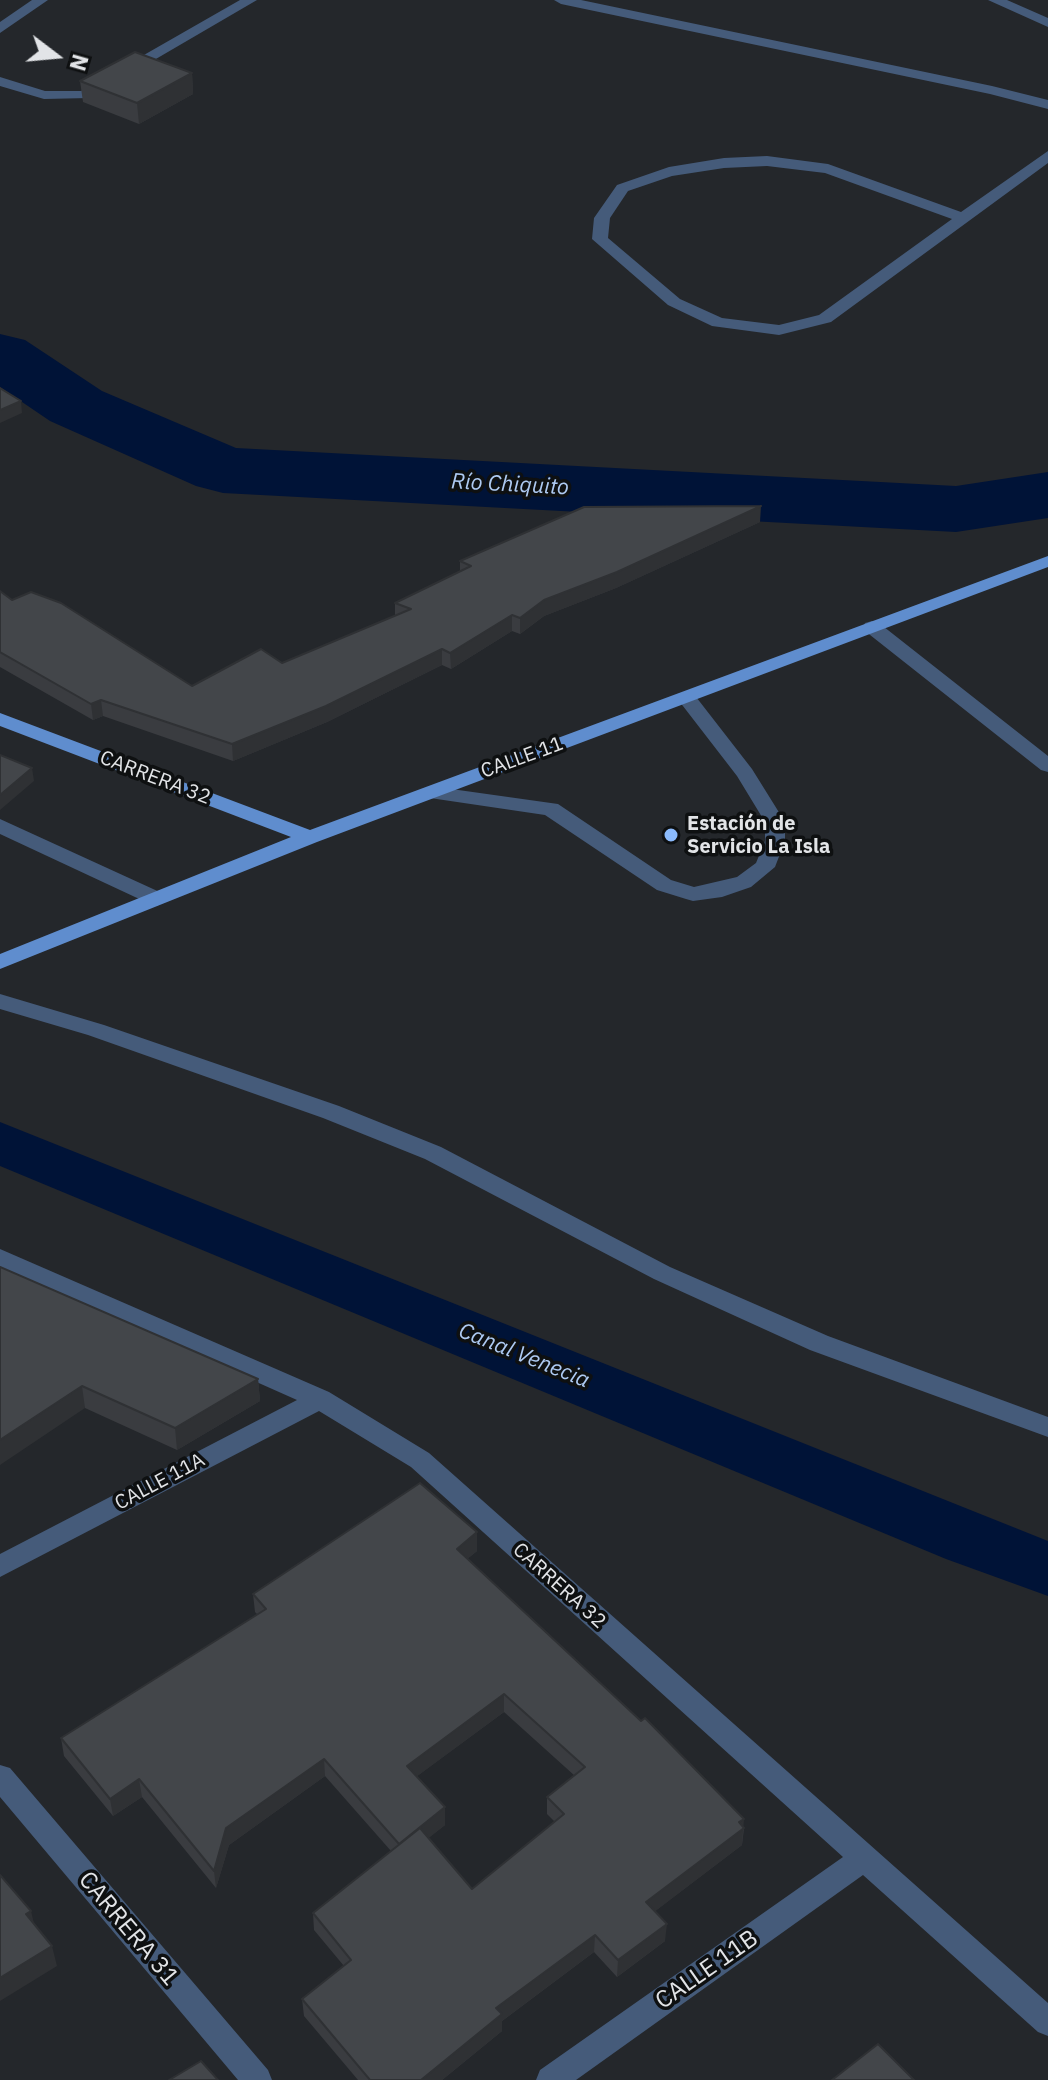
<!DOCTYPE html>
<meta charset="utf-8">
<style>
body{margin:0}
#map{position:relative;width:1048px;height:2080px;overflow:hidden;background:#24272b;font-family:"IBM Plex Sans",sans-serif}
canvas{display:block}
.north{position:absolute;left:16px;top:16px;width:80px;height:80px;-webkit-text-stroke:6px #0e1011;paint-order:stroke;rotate:106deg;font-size:22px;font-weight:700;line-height:32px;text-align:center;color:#e2e4e7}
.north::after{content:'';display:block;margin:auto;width:28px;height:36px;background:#e2e4e7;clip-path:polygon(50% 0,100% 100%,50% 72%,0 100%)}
</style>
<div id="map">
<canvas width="1048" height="2080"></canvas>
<div class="north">N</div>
</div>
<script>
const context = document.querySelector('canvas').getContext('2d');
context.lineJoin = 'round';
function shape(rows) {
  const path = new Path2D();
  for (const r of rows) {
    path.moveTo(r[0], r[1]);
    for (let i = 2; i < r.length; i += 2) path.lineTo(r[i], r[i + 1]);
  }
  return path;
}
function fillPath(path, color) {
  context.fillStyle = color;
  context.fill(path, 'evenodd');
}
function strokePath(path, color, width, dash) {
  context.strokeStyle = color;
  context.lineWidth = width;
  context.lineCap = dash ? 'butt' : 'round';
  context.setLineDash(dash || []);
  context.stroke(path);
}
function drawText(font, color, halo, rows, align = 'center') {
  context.font = font + ' "IBM Plex Sans",sans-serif';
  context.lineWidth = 7;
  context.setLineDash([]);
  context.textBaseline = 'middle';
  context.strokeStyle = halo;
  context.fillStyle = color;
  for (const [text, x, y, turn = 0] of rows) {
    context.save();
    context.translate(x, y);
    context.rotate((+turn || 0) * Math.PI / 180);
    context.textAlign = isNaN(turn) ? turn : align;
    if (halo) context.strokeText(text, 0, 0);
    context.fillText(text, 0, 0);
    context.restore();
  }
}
fillPath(shape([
 [0,1122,1048,1541,1048,1596,946,1559,0,1166,0,1122]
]), '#001337');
fillPath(shape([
 [0,334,25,340,102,391,236,448,956,486,1048,472,1048,518,956,532,223,493,196,486,50,421,0,387,0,334]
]), '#001337');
fillPath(shape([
 [988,0,1007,0,1048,18,1048,27,988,0],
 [1048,151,1048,163,831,322,779,335,712,326,668,305,592,239,594,218,617,185,669,167,724,158,767,156,828,164,961,212,1048,151],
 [767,166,825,173,952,219,819,315,779,325,722,318,680,299,608,238,610,218,628,191,672,176,724,168,767,166],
 [872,621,879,623,1048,756,1048,772,1041,770,865,631,863,627,865,623,872,621],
 [686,691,693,693,752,769,785,822,785,841,775,867,751,887,722,897,693,901,686,899,657,890,545,815,430,798,420,792,430,786,558,804,671,880,694,887,737,877,756,863,765,841,765,822,737,776,676,697,686,691],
 [0,819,164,894,167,899,157,906,150,904,0,834,0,819],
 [0,994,104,1025,339,1106,441,1147,670,1267,828,1336,1048,1417,1048,1437,810,1350,654,1279,425,1159,323,1118,88,1035,0,1009,0,994]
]), '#455b7a');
fillPath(shape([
 [32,0,48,0,0,33,0,22,32,0],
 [240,0,257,0,89,98,44,99,0,86,0,77,45,91,81,91,240,0],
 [554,0,581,0,992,86,1048,100,1048,109,990,94,561,4,554,0],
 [0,1249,329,1392,429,1453,1048,2003,1048,2036,1038,2032,863,1875,576,2080,536,2080,540,2070,843,1857,411,1467,319,1411,0,1577,0,1554,297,1400,0,1268,0,1249],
 [0,1765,10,1768,268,2070,272,2080,238,2080,0,1797,0,1765]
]), '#455b7a');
fillPath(shape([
 [1048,556,1048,567,317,842,0,969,0,954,291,837,0,726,0,713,310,830,1048,556]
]), '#5f8dce');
fillPath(shape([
 [192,73,193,94,139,124,83,102,80,81],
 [760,522,616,588,544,616,520,634,512,631,451,669,442,665,327,722,233,761,103,716,93,720,0,667,0,591,12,600,192,686,282,663,395,616,395,603,460,571,460,561],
 [0,1267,258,1379,260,1401,177,1450,85,1408],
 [477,1532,477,1551,467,1559,743,1827,744,1828,742,1845,655,1911,665,1941,617,1977,594,1952,502,2021,502,2031,442,2080,358,2080,304,2016,302,1999,344,1966,314,1930,313,1913,391,1851,325,1776,229,1845,216,1888,142,1797,113,1816,64,1756,61,1738,258,1615,255,1612,253,1594],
 [504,1712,575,1776,547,1797,547,1814,555,1822,472,1889,428,1838,445,1825,417,1776]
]), '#3a3c40');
fillPath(shape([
 [192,73,193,94,139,124,137,103],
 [21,401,22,413,0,423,0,410],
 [761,506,760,522,616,588,544,616,520,634,520,618,544,600],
 [512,615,512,631,451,669,450,653],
 [442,649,442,665,327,722,233,761,232,744],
 [101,700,103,716,93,720,91,704],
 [32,768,34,781,0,810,0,795],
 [258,1379,260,1401,177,1450,175,1428],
 [82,1386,85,1408,0,1465,0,1440],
 [477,1532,477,1551,457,1567,457,1549],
 [504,1694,504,1712,408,1783,407,1766],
 [324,1759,325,1776,229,1845,216,1888,214,1871,226,1828],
 [139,1779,142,1797,113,1816,110,1799],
 [445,1807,445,1825,400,1861,399,1844],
 [744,1819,742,1845,645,1919,646,1902],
 [31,1911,36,1932,26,1914],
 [667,1924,665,1941,617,1977,618,1960],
 [595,1935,594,1952,502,2021,502,2031,442,2080,421,2080,496,2008],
 [52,1946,57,1966,0,2001,0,1978]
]), '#2f3134');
const building = shape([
 [135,52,192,73,137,103,80,81,135,52],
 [0,388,21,401,0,410,0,388],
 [761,506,617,572,544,600,520,618,512,615,450,653,442,649,326,706,232,744,101,700,91,704,0,652,0,591,12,600,31,592,61,603,192,686,261,649,282,663,411,609,395,603,471,566,460,561,584,507,761,506],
 [0,755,32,768,0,795,0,755],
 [0,1267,258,1379,175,1428,82,1386,0,1440,0,1267],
 [420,1483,477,1532,457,1549,641,1721,645,1718,744,1819,739,1822,744,1828,646,1902,667,1924,618,1960,595,1935,496,2008,502,2014,421,2080,370,2080,302,1999,351,1960,313,1913,420,1828,472,1889,564,1814,547,1797,585,1767,504,1694,407,1766,445,1807,399,1844,324,1759,226,1828,214,1871,139,1779,110,1799,61,1738,266,1609,253,1594,420,1483],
 [0,1875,31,1911,26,1914,52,1946,0,1978,0,1875],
 [878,2044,914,2080,832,2080,878,2044],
 [201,2061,218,2080,169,2080,201,2061]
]);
fillPath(building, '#43464a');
strokePath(building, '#2f3134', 2);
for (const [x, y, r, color] of [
 [671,835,8,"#8bbafc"]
]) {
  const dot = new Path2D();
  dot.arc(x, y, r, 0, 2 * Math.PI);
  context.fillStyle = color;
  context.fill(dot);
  strokePath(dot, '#0e1011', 3);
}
drawText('20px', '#e2e4e7', '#0e1011', [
 ["CALLE 11",522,758,-20],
 ["CARRERA 32",155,778,21],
 ["CALLE 11A",160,1482,-28],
 ["CARRERA 32",559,1586,42]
]);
drawText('bold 20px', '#e2e4e7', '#0e1011', [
 ["Estación de",687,824],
 ["Servicio La Isla",687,847]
], 'left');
drawText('italic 22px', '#aecaf2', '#0e1011', [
 ["Río Chiquito",510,485,3],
 ["Canal Venecia",524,1356,22]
]);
drawText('24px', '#e2e4e7', '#0e1011', [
 ["CARRERA 31",128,1929,50],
 ["CALLE 11B",707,1970,-35]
]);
</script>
